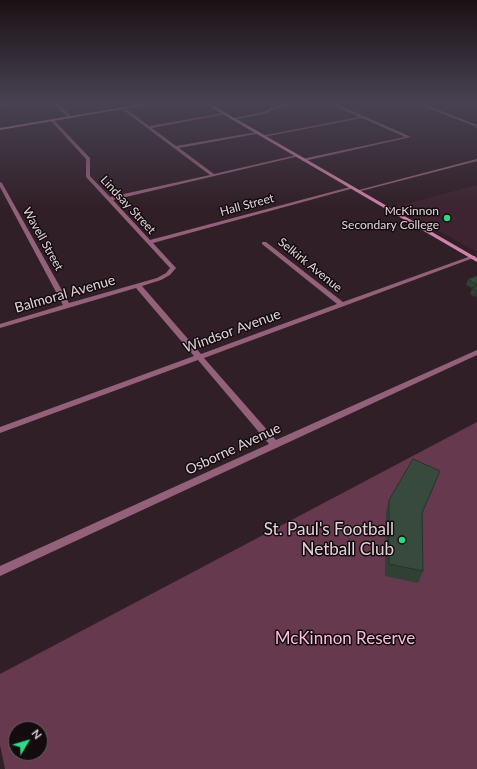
<!DOCTYPE html>
<style>
body{margin:0}
#map{position:relative;width:477px;height:769px;overflow:hidden;background:#311f27;font-family:Lato,sans-serif}
canvas{display:block}
.north{position:absolute;left:8px;top:721px;width:40px;height:40px;box-sizing:border-box;background:#140b0f;border:1px solid #665b60;border-radius:50%;rotate:52deg;font-size:11px;font-weight:700;line-height:16px;text-align:center;color:#e1d4da}
.north::after{content:'';display:block;margin:auto;width:14px;height:18px;background:#2fd883;clip-path:polygon(50% 0,100% 100%,50% 72%,0 100%)}
</style>
<div id="map">
<canvas width="477" height="769"></canvas>
<div class="north">N</div>
</div>
<script>
const context = document.querySelector('canvas').getContext('2d');
context.lineJoin = 'round';
function fillPath(path, color) {
  context.fillStyle = color;
  context.fill(path, 'evenodd');
}
function shape(rows) {
  const path = new Path2D();
  for (const r of rows) {
    path.moveTo(r[0], r[1]);
    for (let i = 2; i < r.length; i += 2) path.lineTo(r[i], r[i + 1]);
  }
  return path;
}
function strokePath(path, color, width, dash) {
  context.strokeStyle = color;
  context.lineWidth = width;
  context.lineCap = dash ? 'butt' : 'round';
  context.setLineDash(dash || []);
  context.stroke(path);
}
function drawText(font, color, halo, rows, align = 'center') {
  context.font = font + ' Lato,sans-serif';
  context.lineWidth = 3;
  context.setLineDash([]);
  context.textBaseline = 'middle';
  context.strokeStyle = halo;
  context.fillStyle = color;
  for (const [text, x, y, turn = 0] of rows) {
    context.save();
    context.translate(x, y);
    context.rotate((+turn || 0) * Math.PI / 180);
    context.textAlign = isNaN(turn) ? turn : align;
    if (halo) context.strokeText(text, 0, 0);
    context.fillText(text, 0, 0);
    context.restore();
  }
}
fillPath(shape([
 [477,185,477,252,395,207,398,206]
]), '#3d2430');
fillPath(shape([
 [477,422,477,769,5,769,0,745,0,674],
 [16,729,40,729,40,753,16,753]
]), '#66394f');
fillPath(shape([
 [19,102,30,102,0,107,0,105,19,102],
 [52,102,56,102,71,116,71,118,69,118,52,102],
 [129,102,134,102,138,106,135,107,129,102],
 [297,102,306,102,275,109,264,114,232,120,230,119,263,112,273,107,297,102],
 [326,102,332,102,411,137,304,161,302,161,302,159,405,137,362,118,263,137,261,136,359,117,326,102],
 [412,102,418,102,477,125,477,127,412,102],
 [123,108,125,108,149,126,224,113,226,114,152,128,176,146,257,132,256,134,179,148,214,174,297,155,299,156,113,200,150,240,350,187,354,188,153,243,176,268,170,275,161,280,142,286,201,354,337,304,262,244,262,242,266,242,343,302,471,256,475,256,476,257,204,358,276,440,477,350,477,355,0,576,0,566,269,444,198,360,0,433,0,427,194,356,136,288,0,328,0,324,63,305,0,187,0,182,2,183,69,303,157,278,166,273,170,268,86,177,86,159,50,120,53,119,90,158,90,176,110,197,210,175,123,110,123,108],
 [477,159,477,161,357,192,355,191,477,159]
]), '#936179');
fillPath(shape([
 [154,102,164,102,0,130,0,128,154,102],
 [202,102,207,102,477,258,477,262,202,102]
]), '#d182a9');
fillPath(shape([
 [477,276,477,296,475,297,470,294,472,288,466,285,468,279],
 [435,483,422,514,423,571,418,583,385,576,386,512,389,500]
]), '#2f4034');
fillPath(shape([
 [477,291,477,296,475,297]
]), '#26342b');
const building = shape([
 [477,276,477,285,468,279,477,276],
 [477,286,477,291,472,288,477,286],
 [413,459,440,471,422,513,423,571,389,564,389,500,413,459]
]);
fillPath(building, '#374a3d');
strokePath(building, '#26342b', 1);
const sky = context.createLinearGradient(0, 0, 0, 210);
sky.addColorStop(0, '#1b1115');
sky.addColorStop(0.49, '#484252');
sky.addColorStop(1, '#48425200');
context.fillStyle = sky;
context.fillRect(0, 0, 477, 210);
for (const [x, y, r, color] of [
 [447,218,4,"#2fd883"],
 [402,540,4,"#2fd883"]
]) {
  const dot = new Path2D();
  dot.arc(x, y, r, 0, 2 * Math.PI);
  context.fillStyle = color;
  context.fill(dot);
  strokePath(dot, '#140b0f', 1.5);
}
drawText('12px', '#e1d4da', '#140b0f', [
 ["Lindsay Street",128,205,47],
 ["Hall Street",247,205,-15],
 ["Wavell Street",43,239,61],
 ["Selkirk Avenue",310,265,39]
]);
drawText('12px', '#e1d4da', '#140b0f', [
 ["McKinnon",439,211],
 ["Secondary College",439,225]
], 'right');
drawText('14px', '#e1d4da', '#140b0f', [
 ["Balmoral Avenue",65,294,-16],
 ["Windsor Avenue",232,331,-20],
 ["Osborne Avenue",233,449,-25]
]);
drawText('17px', '#e1d4da', '#140b0f', [
 ["St. Paul's Football",394,530],
 ["Netball Club",394,550]
], 'right');
drawText('17px', '#fabeda', '#140b0f', [
 ["McKinnon Reserve",345,639]
]);
</script>
